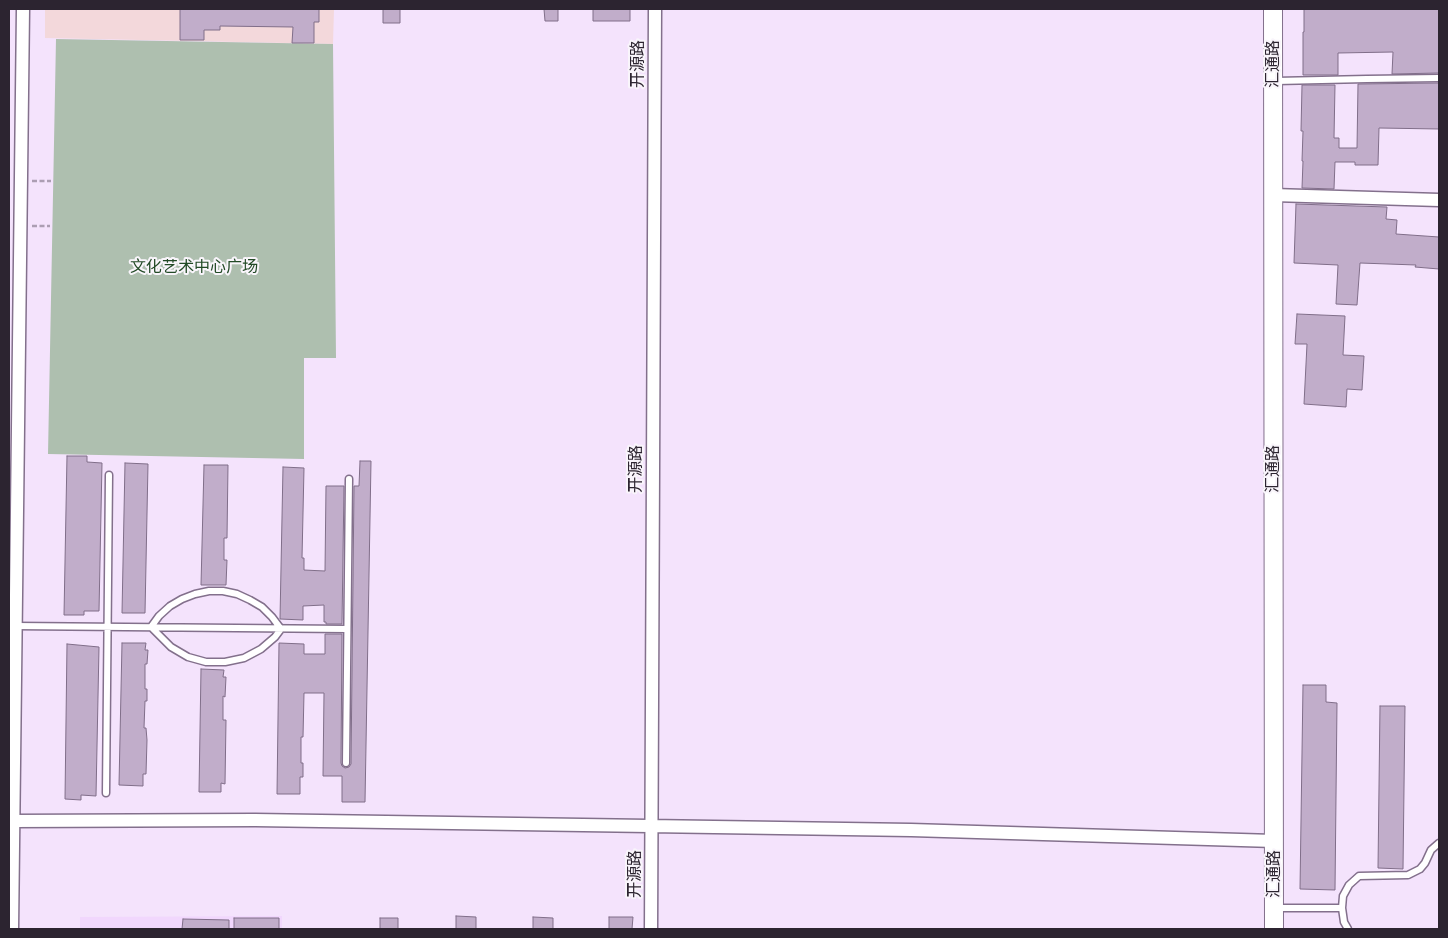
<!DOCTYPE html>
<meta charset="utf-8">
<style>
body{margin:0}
#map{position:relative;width:1448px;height:938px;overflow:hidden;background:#f4e3fc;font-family:"Golos Text",sans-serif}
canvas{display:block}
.frame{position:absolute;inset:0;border:10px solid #2c2430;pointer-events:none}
</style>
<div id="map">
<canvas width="1448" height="938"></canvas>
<div class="frame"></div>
</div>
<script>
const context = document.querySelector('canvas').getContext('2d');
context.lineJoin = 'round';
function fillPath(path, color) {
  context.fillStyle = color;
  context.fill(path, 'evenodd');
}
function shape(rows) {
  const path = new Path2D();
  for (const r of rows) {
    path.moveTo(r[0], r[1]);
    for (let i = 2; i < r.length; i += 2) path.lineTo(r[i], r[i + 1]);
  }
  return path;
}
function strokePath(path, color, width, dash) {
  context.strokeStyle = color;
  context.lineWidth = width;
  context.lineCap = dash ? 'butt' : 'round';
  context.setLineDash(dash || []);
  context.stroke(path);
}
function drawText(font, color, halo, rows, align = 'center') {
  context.font = font + ' "Golos Text","Noto Sans SC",sans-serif';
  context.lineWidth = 4;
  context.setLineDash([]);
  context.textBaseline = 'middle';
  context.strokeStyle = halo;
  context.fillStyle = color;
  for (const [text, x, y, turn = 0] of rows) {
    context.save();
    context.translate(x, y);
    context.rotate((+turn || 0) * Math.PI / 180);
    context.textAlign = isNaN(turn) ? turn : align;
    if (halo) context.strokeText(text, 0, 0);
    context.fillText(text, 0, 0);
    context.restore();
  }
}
fillPath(shape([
 [45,9,334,9,333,44,45,38]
]), '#f3d8db');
fillPath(shape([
 [282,916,282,929,80,929,80,917]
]), '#f1d7fd');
fillPath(shape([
 [56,39,333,44,336,358,304,358,304,459,48,454]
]), '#aebfaf');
const building = shape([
 [180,9,319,9,319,22,314,22,314,43,292,43,293,27,220,26,220,30,204,30,204,40,180,40,180,9],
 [383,9,400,9,400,23,383,23,383,9],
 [544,9,558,9,558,21,545,21,544,9],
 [593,9,630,9,630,21,593,21,593,9],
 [1304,9,1439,9,1439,73,1392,74,1393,52,1338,53,1338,75,1303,75,1303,32,1304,32,1304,9],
 [1439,83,1439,129,1379,128,1378,165,1355,165,1355,162,1335,162,1334,189,1302,188,1303,161,1302,161,1303,131,1301,131,1302,85,1335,85,1334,138,1339,138,1339,148,1357,148,1358,84,1439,83],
 [1296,204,1387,207,1386,219,1397,220,1396,234,1439,237,1439,269,1415,267,1416,265,1360,263,1357,305,1336,304,1338,265,1294,263,1296,204],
 [1297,314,1345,316,1343,355,1364,356,1362,390,1347,389,1346,407,1304,404,1307,344,1295,344,1297,314],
 [67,456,87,456,87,462,102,463,99,611,84,611,84,615,64,615,67,456],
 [360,461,371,461,365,802,342,802,342,776,323,776,324,693,304,693,303,737,301,737,301,763,303,763,303,777,300,777,300,794,277,794,279,643,304,644,304,654,325,654,325,634,342,634,341,763,342,766,345,768,349,767,351,764,354,486,359,486,360,461],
 [125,463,148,464,145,613,122,613,125,463],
 [204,465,228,465,227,538,224,538,224,560,227,560,226,585,201,585,204,465],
 [283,467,304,468,302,558,304,558,304,570,325,571,326,486,344,486,342,624,326,624,326,622,324,622,324,605,303,606,303,620,280,619,283,467],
 [122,643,146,643,145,650,148,650,147,664,145,664,145,689,147,689,147,701,145,701,144,728,146,728,147,740,146,774,143,774,143,786,119,785,122,643],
 [67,644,99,647,96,796,81,795,81,800,65,799,67,644],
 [201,669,224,670,223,677,226,677,225,697,223,696,223,720,226,720,225,784,221,783,221,792,199,792,201,669],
 [1303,685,1326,685,1326,702,1337,703,1335,890,1300,889,1303,685],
 [1380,706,1405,706,1403,869,1378,868,1380,706],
 [456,916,476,917,476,929,456,929,456,916],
 [533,917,553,918,553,929,533,929,533,917],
 [609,917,633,917,632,929,609,929,609,917],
 [234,918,279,918,279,929,234,929,234,918],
 [380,918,398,918,398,929,380,929,380,918],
 [183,919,229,920,229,929,182,929,183,919]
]);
fillPath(building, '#c1adca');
strokePath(building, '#806e89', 1);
const lane = shape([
 [1276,81,1367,79,1439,78],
 [209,591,223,591,237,594,250,600,262,607,272,617,281,629,275,637,261,649,244,658,225,662,206,662,188,657,171,647,151,627,159,616,170,606,182,599,195,594,209,591],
 [15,626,347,629],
 [346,763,349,479],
 [106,793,109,475],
 [1276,908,1342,908],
 [1348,929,1344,922,1342,908,1343,896,1349,885,1359,876,1408,875,1420,869,1425,863,1431,850,1439,843]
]);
const street = shape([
 [1273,195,1439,200],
 [13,821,255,820,911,830,1274,841],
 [12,929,23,9],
 [651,929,655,9]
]);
const secondary = shape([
 [1273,9,1274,929]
]);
strokePath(lane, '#83708c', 9);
strokePath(street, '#83708c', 15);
strokePath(secondary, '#83708c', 20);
strokePath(shape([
 [32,181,51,181],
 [32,226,50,226]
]), '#ac9eb3', 2.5, [5, 2.5]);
strokePath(lane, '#fff', 6);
strokePath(street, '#fff', 12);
strokePath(secondary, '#fff', 18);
drawText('16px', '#2c2430', '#f9f5fb', [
 ["开源路",638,64,-90],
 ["汇通路",1273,64,-90],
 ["开源路",636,469,-90],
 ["汇通路",1273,469,-90],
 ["开源路",635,874,-90],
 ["汇通路",1274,874,-90]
]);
drawText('16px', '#224a26', '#f9f5fb', [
 ["文化艺术中心广场",194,267]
]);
</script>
